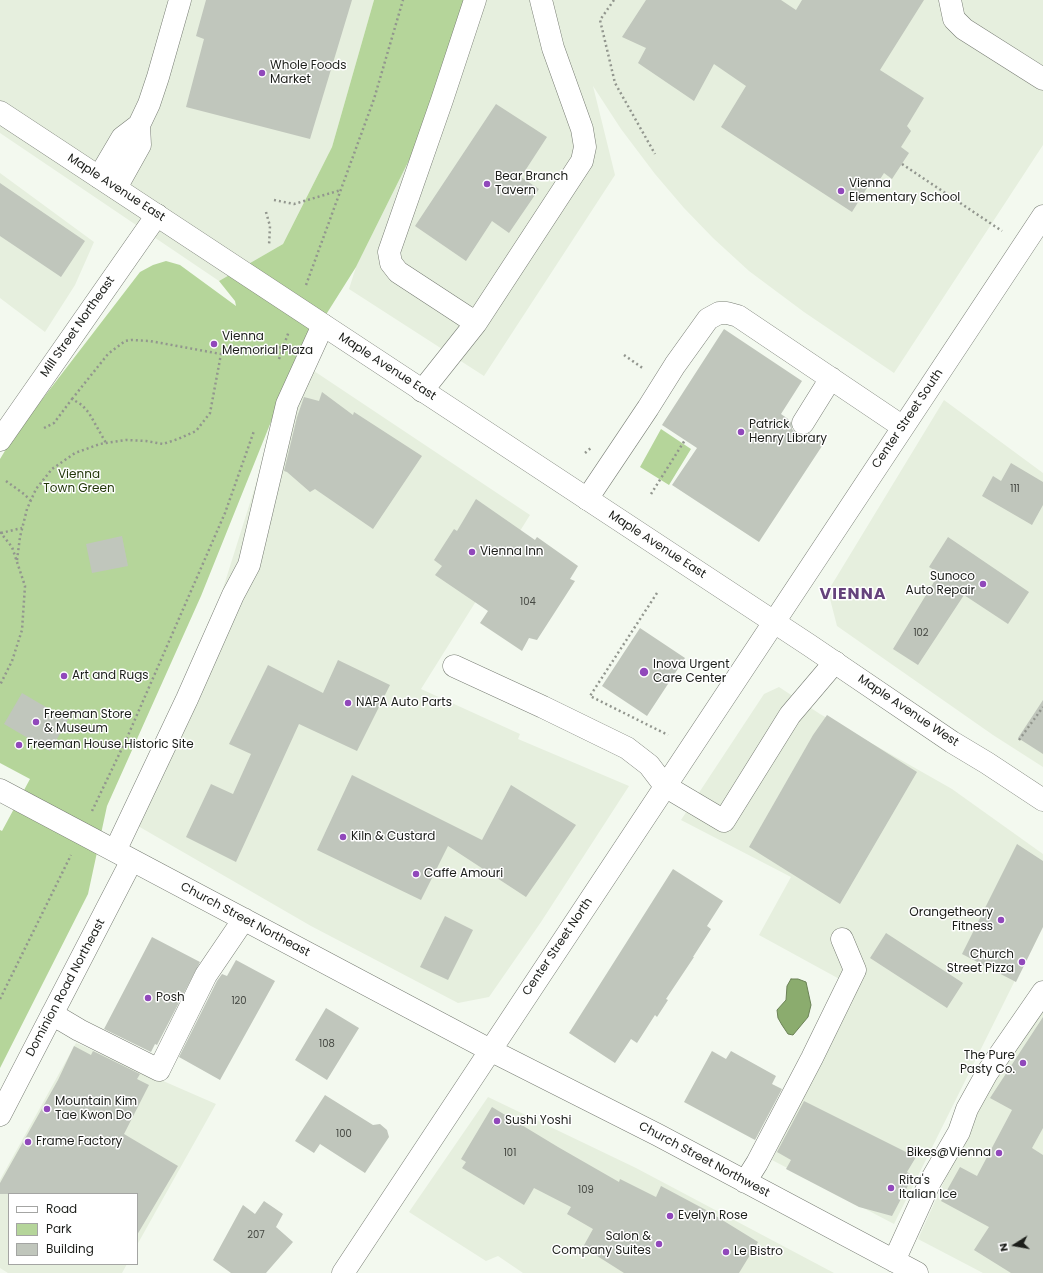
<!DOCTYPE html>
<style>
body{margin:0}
#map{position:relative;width:1043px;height:1273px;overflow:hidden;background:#f3f9ef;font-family:Poppins,sans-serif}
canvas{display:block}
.legend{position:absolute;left:8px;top:1193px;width:130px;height:72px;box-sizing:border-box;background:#fff;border:1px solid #a4a5a3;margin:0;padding:5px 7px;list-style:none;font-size:12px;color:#1c1e1a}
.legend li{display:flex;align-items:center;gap:8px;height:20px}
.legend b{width:20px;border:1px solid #a4a5a3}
.north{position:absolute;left:995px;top:1225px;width:40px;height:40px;-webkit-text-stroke:3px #fff;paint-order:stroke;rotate:259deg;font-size:11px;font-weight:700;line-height:16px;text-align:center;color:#1c1e1a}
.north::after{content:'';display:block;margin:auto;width:14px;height:18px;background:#1c1e1a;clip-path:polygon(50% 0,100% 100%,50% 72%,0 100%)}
</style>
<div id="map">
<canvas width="1043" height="1273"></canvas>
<ul class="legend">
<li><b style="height:5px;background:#fff"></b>Road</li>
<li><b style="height:11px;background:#b5d59a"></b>Park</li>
<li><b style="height:11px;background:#c0c6bc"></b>Building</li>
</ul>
<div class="north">N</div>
</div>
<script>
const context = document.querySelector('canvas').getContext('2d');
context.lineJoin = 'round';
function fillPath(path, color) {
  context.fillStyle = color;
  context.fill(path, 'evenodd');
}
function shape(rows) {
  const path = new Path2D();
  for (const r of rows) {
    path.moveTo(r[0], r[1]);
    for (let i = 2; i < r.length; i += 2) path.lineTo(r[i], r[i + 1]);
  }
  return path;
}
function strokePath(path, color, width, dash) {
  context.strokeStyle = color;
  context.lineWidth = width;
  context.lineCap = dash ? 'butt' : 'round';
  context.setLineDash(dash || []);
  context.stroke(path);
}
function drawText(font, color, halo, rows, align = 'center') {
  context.font = font + ' Poppins,sans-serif';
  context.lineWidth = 3;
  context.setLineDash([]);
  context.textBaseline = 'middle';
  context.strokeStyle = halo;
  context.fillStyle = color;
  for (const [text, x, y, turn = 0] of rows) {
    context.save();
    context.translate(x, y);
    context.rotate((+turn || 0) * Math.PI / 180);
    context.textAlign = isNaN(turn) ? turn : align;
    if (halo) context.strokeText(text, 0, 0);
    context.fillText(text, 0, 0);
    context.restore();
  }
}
fillPath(shape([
 [0,0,374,0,332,147,283,244,219,281,0,133],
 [466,0,1043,0,1043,145,894,373,804,312,749,271,713,238,684,208,655,174,621,129,593,86,615,175,484,376,349,289,356,267,428,122],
 [0,173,94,242,75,285,45,332,0,298],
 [302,363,530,515,421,689,520,734,518,739,629,786,541,922,489,997,458,1003,311,926,138,826,220,598,283,398],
 [944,400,1043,473,1043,767,993,735,837,626,828,591],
 [779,687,820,714,952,789,1043,854,1043,924,894,1224,772,1160,865,967,843,981,759,935,791,877,681,820,764,694],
 [1043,1004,1043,1273,983,1273,918,1239,984,1093],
 [76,1043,216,1104,137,1245,137,1194,9,1194,9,1264,127,1264,122,1273,8,1273,0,1268,0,1180],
 [488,1097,636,1168,834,1273,523,1273,498,1256,486,1261,409,1212]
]), '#e6efde');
fillPath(shape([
 [374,0,466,0,428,122,356,267,293,367,201,596,107,806,88,894,0,1068,0,830,2,831,30,779,0,763,0,459,14,436,140,272,153,265,166,261,180,265,236,306,235,301,219,281,283,244,332,147],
 [661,429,691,449,669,485,640,467]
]), '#b5d59a');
const water = shape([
 [791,979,798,979,806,982,811,1005,808,1017,793,1035,788,1034,782,1025,778,1018,777,1010,786,1000,787,986,791,979]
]);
fillPath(water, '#8bac6e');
strokePath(water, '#6a8155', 1);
fillPath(shape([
 [206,0,352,0,310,139,186,107,204,39,196,36],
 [646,0,781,0,796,10,802,0,924,0,880,70,924,98,907,126,911,131,901,147,909,153,892,179,884,173,875,187,870,183,852,212,721,127,746,86,714,64,694,101,638,63,646,48,622,37],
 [496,104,547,137,521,177,539,189,509,233,492,221,466,261,415,226],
 [0,183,85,241,61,277,0,236],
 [724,329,802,381,781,414,791,421,792,429,796,433,803,435,810,433,824,443,759,542,672,485,697,448,662,425],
 [322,392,353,415,354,412,422,456,373,529,315,489,310,492,287,472,284,471,297,417,304,397,319,401],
 [1011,463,1043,482,1043,505,1032,525,982,496,993,476,1001,481],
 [476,499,535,540,537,537,578,566,570,579,575,581,537,640,529,638,522,651,480,623,488,611,435,575,442,566,434,560,454,529,457,531],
 [122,536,128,566,92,573,86,544],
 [948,537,1029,592,1008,624,964,595,918,665,893,649,937,577,936,576,939,573,929,567],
 [640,628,685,658,647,716,602,686],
 [338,660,390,685,357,751,299,724,236,862,186,837,211,784,233,794,251,754,229,744,268,665,323,693],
 [22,693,68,720,50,751,4,724],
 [1043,700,1043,754,1018,738],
 [827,715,917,772,840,904,749,847,813,735],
 [352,775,482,840,511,785,576,825,526,897,448,846,421,900,317,850],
 [1017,844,1043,861,1043,927,1016,982,962,954],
 [673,869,723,901,707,926,711,929,693,957,694,957,666,999,668,1000,657,1017,655,1015,637,1043,631,1039,615,1063,569,1033],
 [445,916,473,930,448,980,420,967],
 [886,933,963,983,947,1008,870,958],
 [152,937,200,962,157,1045,155,1044,151,1052,104,1029],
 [236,960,275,981,220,1080,179,1057,217,981,222,974,227,976],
 [326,1008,359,1028,327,1080,295,1060],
 [1043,1017,1043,1128,1032,1148,1043,1155,1043,1273,1011,1273,974,1250,989,1227,941,1201,960,1167,977,1176,1012,1110,990,1098],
 [74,1046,91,1055,93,1051,140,1074,137,1079,149,1085,124,1134,178,1166,137,1235,137,1194,0,1194,0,1183,58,1080],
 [712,1051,726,1059,731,1051,776,1076,772,1084,782,1089,755,1140,684,1102],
 [325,1095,373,1125,380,1124,387,1130,389,1137,365,1173,320,1144,314,1153,295,1141],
 [804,1101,916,1157,907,1172,913,1176,892,1216,859,1207,786,1169,791,1160,777,1152],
 [492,1107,558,1147,619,1182,620,1179,656,1197,661,1186,706,1210,758,1242,739,1273,624,1273,583,1247,593,1229,567,1214,571,1207,534,1188,524,1205,462,1168,466,1162,461,1159],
 [264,1201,283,1214,276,1227,293,1242,266,1273,231,1273,213,1260,243,1205,255,1214]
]), '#c0c6bc');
const minor = shape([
 [475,0,442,100,389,252,391,263,398,272,476,323],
 [950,0,954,19,964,29,1043,79],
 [99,177,122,138,139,125],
 [116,188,140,145,139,125,149,104,158,77,180,0],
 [422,391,476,323,582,161,585,147,582,129,553,48,541,0],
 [803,423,831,378],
 [0,440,157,215],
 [587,499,648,408,675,365,708,319,719,313,727,313,738,316,903,427],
 [454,666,543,707,627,748,649,765,665,786,724,821,790,715,835,662],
 [0,790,490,1050,658,1135,917,1273],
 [115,851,187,699,233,595,249,565,287,404,323,325],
 [52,1014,79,1030,159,1070,206,975,244,919],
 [0,1115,132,860],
 [745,1182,757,1163,812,1058,855,970,842,939],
 [894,1261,930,1182,959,1132,967,1109,987,1073,1043,992],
 [343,1273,1043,216]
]);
const major = shape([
 [0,112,809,645,952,742,987,763,1043,800]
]);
strokePath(minor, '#787d74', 23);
strokePath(major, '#787d74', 23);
strokePath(shape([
 [614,0,600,20,615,83,655,154],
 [902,164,1002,231],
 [274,200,294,204,341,190],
 [266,212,270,226,269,246],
 [306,285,374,99,403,0],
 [624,355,644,369],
 [279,359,289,331],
 [72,399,108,354,125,341,131,340,150,341,221,354,283,347],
 [44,428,54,423,72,399,82,405,89,413,106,443],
 [585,453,592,447],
 [6,481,24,494,31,501],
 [651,494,685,440],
 [0,532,12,547,25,586,22,630,12,661,0,685],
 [1,533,22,528],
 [17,560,20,537,27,509,36,489,52,469,75,453,100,444,126,440,146,441,163,444,178,439,196,431,210,413,221,354],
 [657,593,590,696,668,735],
 [1019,740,1043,707],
 [92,811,126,740,225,513,254,431],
 [0,999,71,855]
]), '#92968e', 2.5, [2, 3]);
strokePath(minor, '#fff', 22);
strokePath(major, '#fff', 22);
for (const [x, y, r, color] of [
 [262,73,4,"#9148bb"],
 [487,184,4,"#9148bb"],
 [841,191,4,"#9148bb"],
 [214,344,4,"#9148bb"],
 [741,432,4,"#9148bb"],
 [472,552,4,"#9148bb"],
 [983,584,4,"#9148bb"],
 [644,672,5,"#9148bb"],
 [64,676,4,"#9148bb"],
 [348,703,4,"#9148bb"],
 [36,722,4,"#9148bb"],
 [19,745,4,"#9148bb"],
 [343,837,4,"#9148bb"],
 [416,874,4,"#9148bb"],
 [1001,920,4,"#9148bb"],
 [1022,962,4,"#9148bb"],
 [148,998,4,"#9148bb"],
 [1023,1063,4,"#9148bb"],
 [47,1109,4,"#9148bb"],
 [497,1121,4,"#9148bb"],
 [28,1142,4,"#9148bb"],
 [999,1153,4,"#9148bb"],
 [891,1188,4,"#9148bb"],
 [670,1216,4,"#9148bb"],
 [659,1244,4,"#9148bb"],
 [726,1252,4,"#9148bb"]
]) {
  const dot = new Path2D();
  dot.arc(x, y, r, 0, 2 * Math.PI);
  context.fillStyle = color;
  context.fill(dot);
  strokePath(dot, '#fff', 1.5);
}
drawText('10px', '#454842', null, [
 ["111",1015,489],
 ["104",528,602],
 ["102",921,633],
 ["120",239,1001],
 ["108",327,1044],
 ["100",344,1134],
 ["101",510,1153],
 ["109",586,1190],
 ["207",256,1235]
]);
drawText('12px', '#1c1e1a', '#fff', [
 ["Whole Foods",270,66],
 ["Market",270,80],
 ["Bear Branch",495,177],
 ["Tavern",495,191],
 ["Vienna",849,184],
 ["Elementary School",849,198],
 ["Vienna",222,337],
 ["Memorial Plaza",222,351],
 ["Patrick",749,425],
 ["Henry Library",749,439],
 ["Vienna Inn",480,552],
 ["Sunoco",975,577,"right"],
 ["Auto Repair",975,591,"right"],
 ["Inova Urgent",653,665],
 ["Care Center",653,679],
 ["Art and Rugs",72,676],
 ["NAPA Auto Parts",356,703],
 ["Freeman Store",44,715],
 ["& Museum",44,729],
 ["Freeman House Historic Site",27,745],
 ["Kiln & Custard",351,837],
 ["Caffe Amouri",424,874],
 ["Orangetheory",993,913,"right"],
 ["Fitness",993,927,"right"],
 ["Church",1014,955,"right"],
 ["Street Pizza",1014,969,"right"],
 ["Posh",156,998],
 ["The Pure",1015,1056,"right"],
 ["Pasty Co.",1015,1070,"right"],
 ["Mountain Kim",55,1102],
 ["Tae Kwon Do",55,1116],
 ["Sushi Yoshi",505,1121],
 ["Frame Factory",36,1142],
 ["Bikes@Vienna",991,1153,"right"],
 ["Rita's",899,1181],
 ["Italian Ice",899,1195],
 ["Evelyn Rose",678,1216],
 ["Salon &",651,1237,"right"],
 ["Company Suites",651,1251,"right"],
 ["Le Bistro",734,1252]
], 'left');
drawText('12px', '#1c1e1a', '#fff', [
 ["Maple Avenue East",116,188,33],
 ["Mill Street Northeast",78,327,-55],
 ["Maple Avenue East",387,367,33],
 ["Center Street South",908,419,-56],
 ["Maple Avenue East",657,545,33],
 ["Maple Avenue West",908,711,34],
 ["Church Street Northeast",245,920,28],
 ["Center Street North",558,947,-56],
 ["Dominion Road Northeast",66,988,-62],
 ["Church Street Northwest",704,1160,28]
]);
drawText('12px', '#23380a', '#fff', [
 ["Vienna",79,475],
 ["Town Green",79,489]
]);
context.letterSpacing = '1px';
drawText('bold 16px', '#65427c', '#fff', [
 ["VIENNA",853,595]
]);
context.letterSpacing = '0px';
</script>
